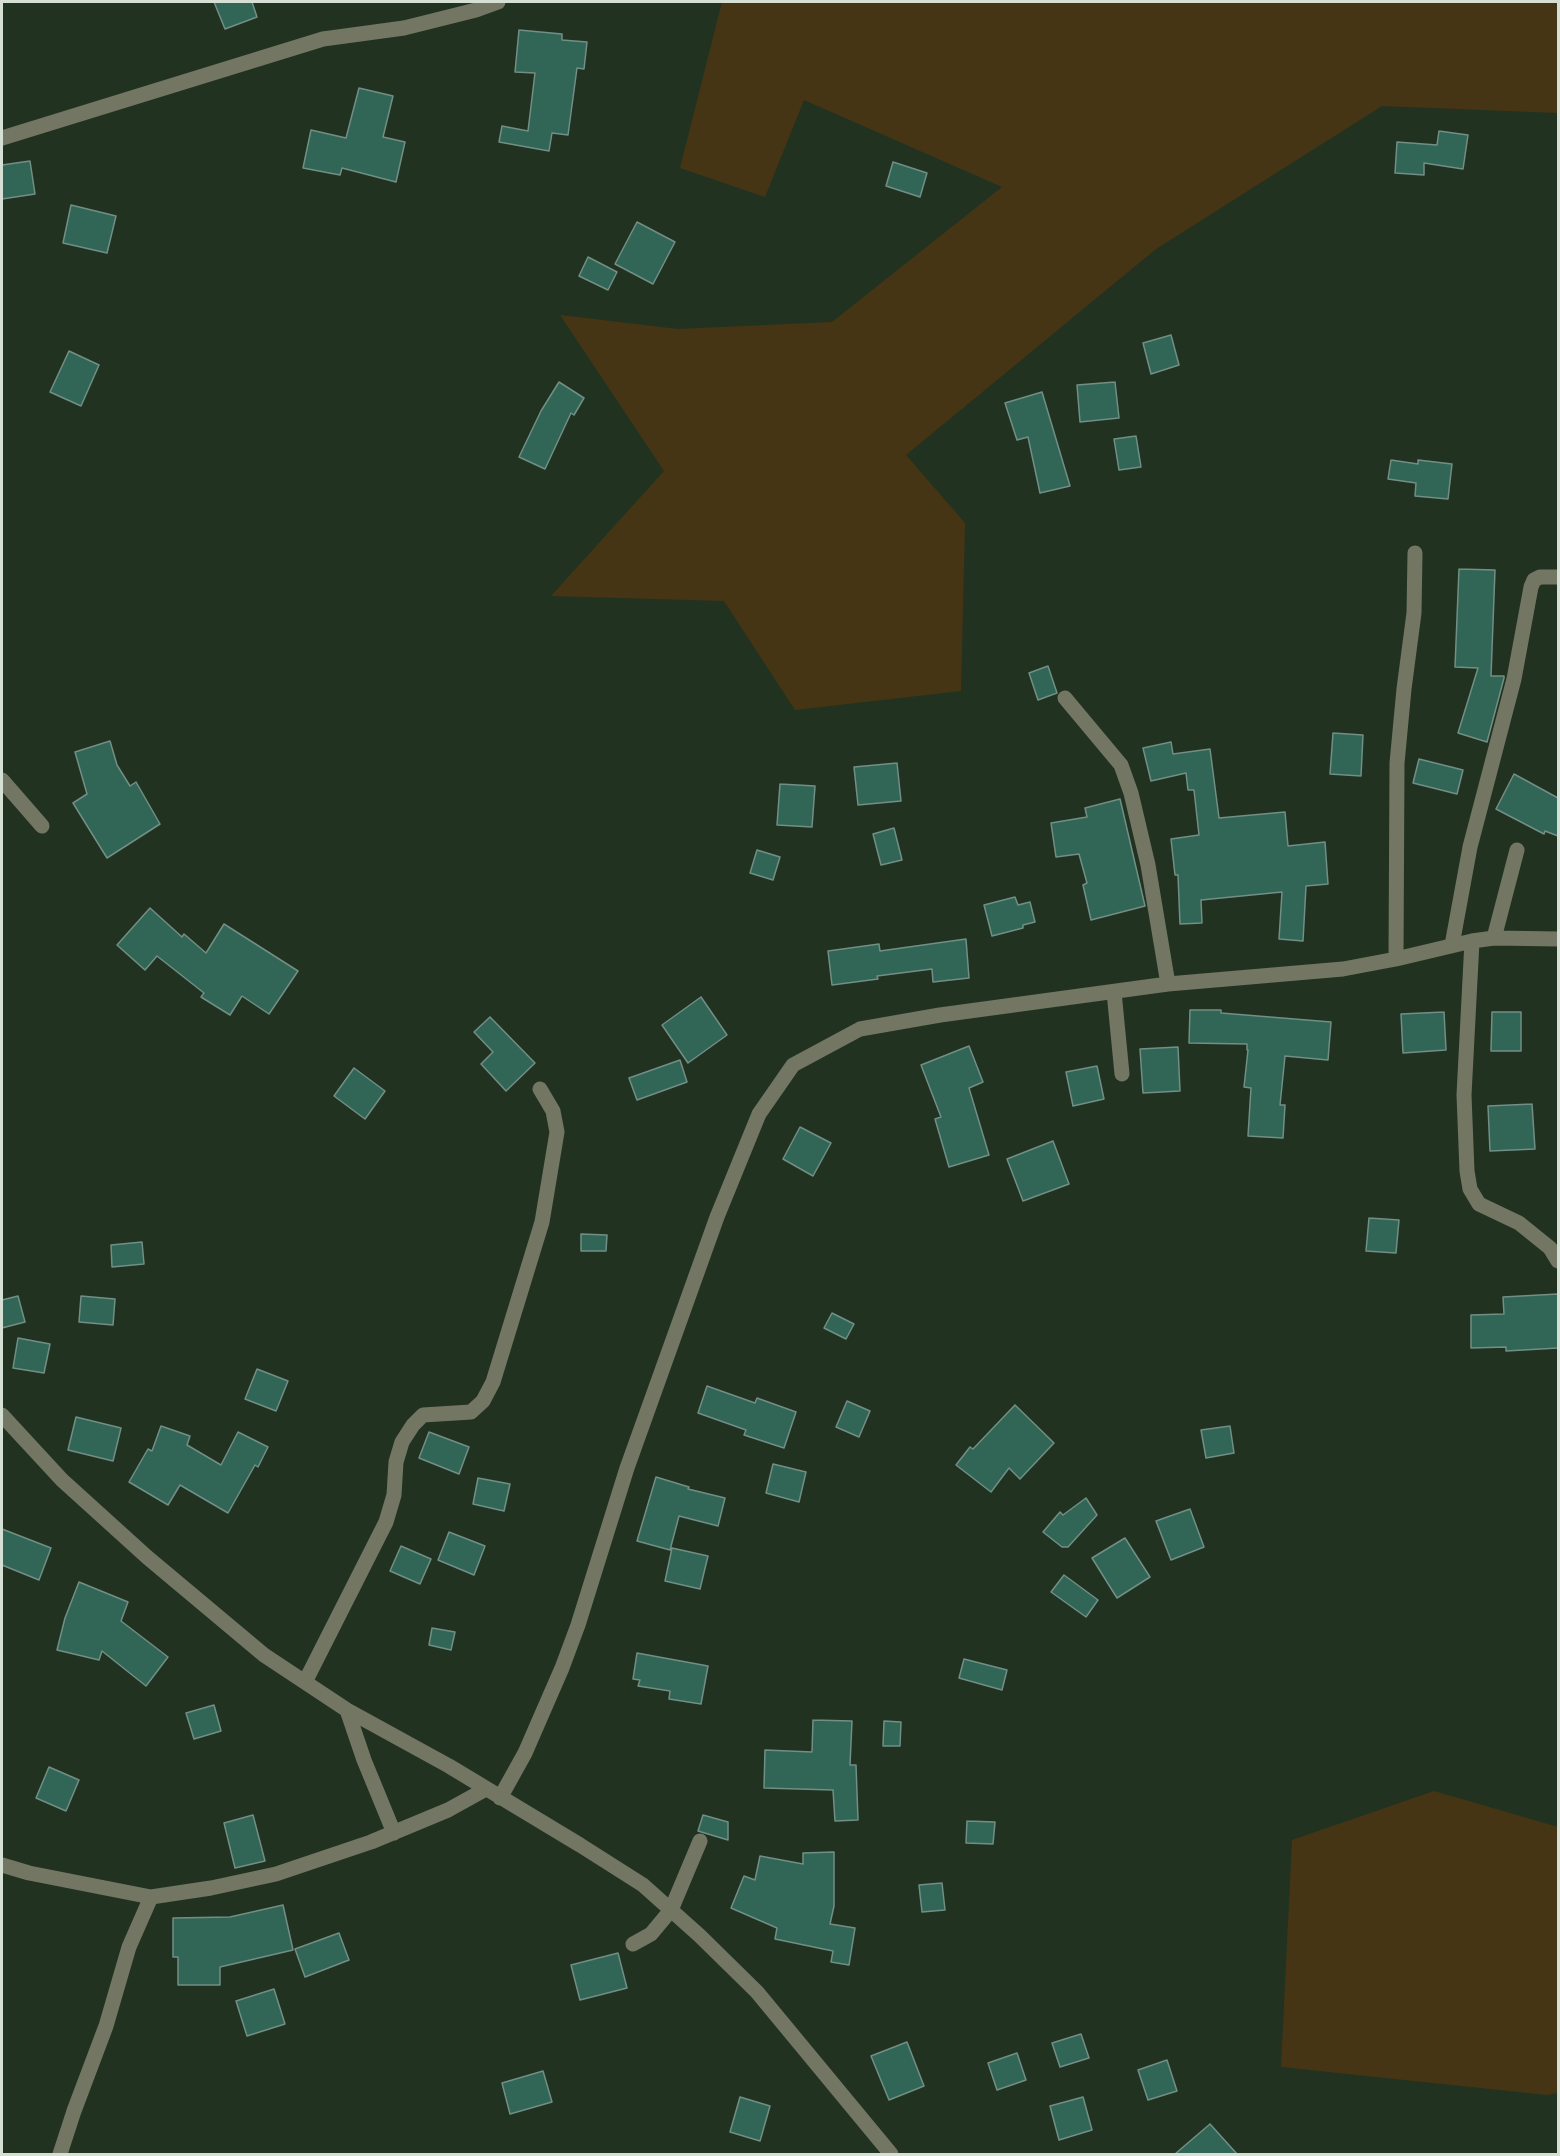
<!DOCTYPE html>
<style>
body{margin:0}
#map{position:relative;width:1560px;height:2156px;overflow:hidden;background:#223221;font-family:"Noto Sans",sans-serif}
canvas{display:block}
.frame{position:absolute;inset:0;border:3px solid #d5dfd4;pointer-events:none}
</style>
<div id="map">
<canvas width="1560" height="2156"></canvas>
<div class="frame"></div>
</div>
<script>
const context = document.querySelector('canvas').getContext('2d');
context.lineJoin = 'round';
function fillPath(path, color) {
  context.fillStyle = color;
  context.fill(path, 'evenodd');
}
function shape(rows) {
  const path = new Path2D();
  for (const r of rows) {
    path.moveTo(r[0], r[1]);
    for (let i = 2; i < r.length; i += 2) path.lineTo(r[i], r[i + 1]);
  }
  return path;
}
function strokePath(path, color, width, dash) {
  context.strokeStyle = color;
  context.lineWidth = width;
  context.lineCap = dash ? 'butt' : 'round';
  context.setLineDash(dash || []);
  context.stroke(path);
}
fillPath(shape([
 [722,2,1558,2,1558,113,1382,106,1156,249,906,455,965,523,961,691,795,710,724,601,551,596,664,471,560,315,678,329,832,322,1002,187,804,100,765,197,680,168],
 [1434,1791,1558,1827,1558,2093,1547,2095,1281,2067,1292,1840]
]), '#463514');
const building = shape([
 [214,2,252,2,257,17,225,29,214,2],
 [519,30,562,34,562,40,587,42,584,69,577,68,568,135,552,133,549,151,499,142,502,126,528,131,535,73,515,72,519,30],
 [359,88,393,96,383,137,405,142,396,182,342,168,340,175,303,168,311,130,346,138,359,88],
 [1439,131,1468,135,1463,169,1424,163,1424,175,1395,173,1397,142,1437,145,1439,131],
 [30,161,35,194,2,199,2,165,30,161],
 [893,162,927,173,920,197,886,186,893,162],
 [71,205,116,216,107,253,63,243,71,205],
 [637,222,675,242,653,284,615,264,637,222],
 [588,257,617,272,608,290,579,276,588,257],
 [1171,335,1179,365,1151,374,1143,343,1171,335],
 [69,351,99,365,81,406,50,392,69,351],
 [559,382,584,398,574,415,571,413,545,469,519,457,541,411,559,382],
 [1115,382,1119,418,1080,422,1077,385,1115,382],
 [1042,392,1070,486,1040,493,1028,437,1017,440,1005,403,1042,392],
 [1136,436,1141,467,1119,470,1114,439,1136,436],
 [1391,460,1418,464,1418,460,1452,464,1448,499,1415,496,1416,483,1388,479,1391,460],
 [1459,569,1495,570,1491,676,1504,676,1504,678,1487,742,1458,733,1478,668,1455,667,1459,569],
 [1048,666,1057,693,1038,700,1029,673,1048,666],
 [1333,733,1363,735,1361,776,1330,774,1333,733],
 [110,741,117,765,130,786,136,782,160,824,107,858,73,803,87,794,75,752,110,741],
 [1171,742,1173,754,1210,749,1219,818,1285,812,1288,846,1325,842,1328,884,1306,886,1303,941,1279,939,1282,892,1201,900,1202,923,1180,924,1178,875,1175,875,1171,839,1199,835,1194,790,1188,790,1186,773,1151,781,1143,748,1171,742],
 [1419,759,1463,770,1457,794,1413,783,1419,759],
 [897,763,901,801,858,805,854,767,897,763],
 [1514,774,1558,798,1558,836,1545,831,1544,834,1496,809,1514,774],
 [780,784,815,786,812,827,777,825,780,784],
 [1120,799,1145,906,1091,920,1083,885,1087,883,1079,854,1056,857,1051,823,1087,817,1085,808,1120,799],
 [894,828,902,860,881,865,873,834,894,828],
 [757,850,780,857,773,880,750,873,757,850],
 [1015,897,1018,905,1030,902,1035,922,1023,925,1023,928,992,936,984,905,1015,897],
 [150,908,182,937,184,934,206,953,224,924,298,971,269,1014,242,996,230,1015,201,997,204,993,157,956,145,970,117,945,150,908],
 [966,939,969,978,933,982,932,969,877,976,878,979,832,985,828,951,879,944,880,951,966,939],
 [701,997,727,1035,688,1063,662,1025,701,997],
 [1190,1010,1221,1010,1221,1013,1331,1022,1328,1060,1285,1056,1280,1105,1285,1105,1283,1138,1248,1136,1251,1088,1244,1087,1248,1050,1247,1050,1247,1044,1189,1043,1190,1010],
 [1444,1012,1446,1050,1403,1053,1401,1014,1444,1012],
 [1492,1012,1521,1012,1521,1051,1491,1051,1492,1012],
 [490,1017,535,1063,506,1091,481,1064,493,1052,474,1032,490,1017],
 [969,1046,983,1082,969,1088,989,1155,949,1167,935,1119,941,1117,921,1065,969,1046],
 [1178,1047,1180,1091,1143,1093,1140,1049,1178,1047],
 [680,1060,687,1082,637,1100,629,1078,680,1060],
 [1097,1066,1104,1099,1073,1106,1066,1072,1097,1066],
 [354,1068,385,1091,365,1119,334,1096,354,1068],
 [1532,1104,1535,1149,1490,1151,1488,1106,1532,1104],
 [800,1127,831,1143,813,1176,783,1159,800,1127],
 [1053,1141,1069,1184,1023,1201,1007,1159,1053,1141],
 [1369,1218,1399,1220,1396,1253,1366,1251,1369,1218],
 [581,1234,607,1235,606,1251,581,1251,581,1234],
 [142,1242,144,1264,112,1267,111,1245,142,1242],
 [1558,1294,1558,1348,1506,1351,1506,1347,1471,1348,1471,1315,1504,1314,1503,1297,1558,1294],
 [18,1296,25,1322,2,1328,2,1300,18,1296],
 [81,1296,115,1299,113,1325,79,1322,81,1296],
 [832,1313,854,1324,846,1339,824,1328,832,1313],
 [18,1338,50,1344,44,1373,13,1368,18,1338],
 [257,1369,288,1381,276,1411,245,1399,257,1369],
 [707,1386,755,1403,757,1398,796,1412,784,1448,744,1435,746,1430,698,1413,707,1386],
 [847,1401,870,1411,859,1437,836,1427,847,1401],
 [1015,1405,1054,1443,1020,1479,1009,1468,991,1492,956,1465,970,1447,973,1449,1015,1405],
 [76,1417,121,1428,113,1461,68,1450,76,1417],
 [161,1426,190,1436,187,1445,221,1465,238,1432,268,1447,258,1467,255,1465,228,1513,180,1485,168,1505,129,1482,148,1449,152,1451,161,1426],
 [1230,1426,1234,1453,1206,1458,1201,1430,1230,1426],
 [429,1432,469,1447,459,1474,419,1458,429,1432],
 [773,1464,806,1472,799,1502,766,1493,773,1464],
 [656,1477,689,1487,688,1489,725,1498,718,1526,679,1516,670,1550,637,1541,656,1477],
 [478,1478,510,1484,504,1511,473,1504,478,1478],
 [1086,1498,1097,1515,1068,1547,1062,1547,1043,1532,1060,1512,1063,1515,1086,1498],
 [1190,1509,1204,1547,1171,1560,1156,1521,1190,1509],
 [2,1529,51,1548,39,1580,2,1565,2,1529],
 [449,1532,485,1546,474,1575,438,1560,449,1532],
 [1125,1538,1150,1577,1117,1598,1092,1558,1125,1538],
 [401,1546,431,1559,420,1584,390,1571,401,1546],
 [672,1548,708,1556,700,1589,665,1581,672,1548],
 [1064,1575,1098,1600,1086,1617,1051,1592,1064,1575],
 [79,1582,128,1602,121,1621,168,1657,146,1686,102,1651,99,1660,57,1650,65,1618,79,1582],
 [432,1628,455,1632,451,1650,429,1645,432,1628],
 [637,1653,708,1666,701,1704,669,1699,670,1691,638,1686,640,1680,633,1679,637,1653],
 [964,1659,1007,1670,1002,1690,959,1678,964,1659],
 [214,1705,221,1731,194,1739,186,1713,214,1705],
 [813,1720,852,1721,850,1765,856,1765,858,1820,835,1821,833,1790,764,1788,765,1750,812,1752,813,1720],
 [884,1721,901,1722,900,1746,883,1746,884,1721],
 [49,1767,79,1780,66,1811,36,1798,49,1767],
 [253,1815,265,1861,235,1868,224,1823,253,1815],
 [703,1815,728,1822,728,1840,698,1831,703,1815],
 [967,1821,995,1822,993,1844,966,1843,967,1821],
 [834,1852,834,1906,830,1924,855,1928,849,1965,831,1962,833,1951,775,1939,777,1928,731,1908,744,1876,755,1880,760,1856,803,1864,803,1853,834,1852],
 [942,1883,945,1910,922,1912,919,1885,942,1883],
 [283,1905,293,1950,220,1967,220,1985,178,1985,178,1957,173,1957,173,1918,230,1917,283,1905],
 [339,1933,349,1960,305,1977,295,1949,339,1933],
 [618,1953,627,1988,580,2000,571,1965,618,1953],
 [274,1989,285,2024,247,2036,236,2001,274,1989],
 [1081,2034,1089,2058,1060,2067,1052,2043,1081,2034],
 [907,2042,924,2086,889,2100,871,2056,907,2042],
 [1017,2053,1026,2080,997,2090,988,2063,1017,2053],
 [1167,2060,1177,2091,1148,2100,1138,2070,1167,2060],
 [543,2071,552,2102,510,2114,502,2083,543,2071],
 [740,2097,770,2106,760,2141,730,2132,740,2097],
 [1083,2097,1092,2130,1059,2140,1050,2106,1083,2097],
 [1210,2124,1237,2154,1175,2154,1210,2124]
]);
fillPath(building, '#316556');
strokePath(building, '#728f86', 1.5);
strokePath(shape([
 [2,138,323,39,404,28,476,10,498,2],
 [1065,698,1121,765,1131,793,1148,865,1168,984],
 [2,780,42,826],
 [1494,938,1517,850],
 [1472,941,1464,1095,1467,1171,1470,1189,1479,1204,1519,1223,1550,1248,1558,1261],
 [1452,945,1470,847,1514,679,1531,587,1534,580,1540,577,1558,577],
 [1396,959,1397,763,1404,689,1414,613,1415,553],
 [1114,992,1122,1074],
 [2,1415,62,1480,147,1557,264,1655,347,1710,449,1766,580,1845,643,1885,700,1936,757,1992,891,2154],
 [305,1682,386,1522,394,1495,396,1462,402,1442,413,1425,423,1415,471,1412,483,1401,493,1382,542,1222,557,1132,553,1111,540,1089],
 [347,1710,364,1760,394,1833],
 [500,1798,525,1753,562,1668,578,1625,627,1468,717,1217,759,1114,793,1065,860,1029,940,1015,1168,984,1343,969,1396,959,1472,941,1494,938,1558,939],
 [2,1865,29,1873,151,1897,211,1888,276,1874,371,1842,448,1810,486,1789],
 [633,1944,651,1934,671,1910,700,1841],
 [60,2154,74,2111,106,2026,129,1947,151,1897]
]), '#747664', 15);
</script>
